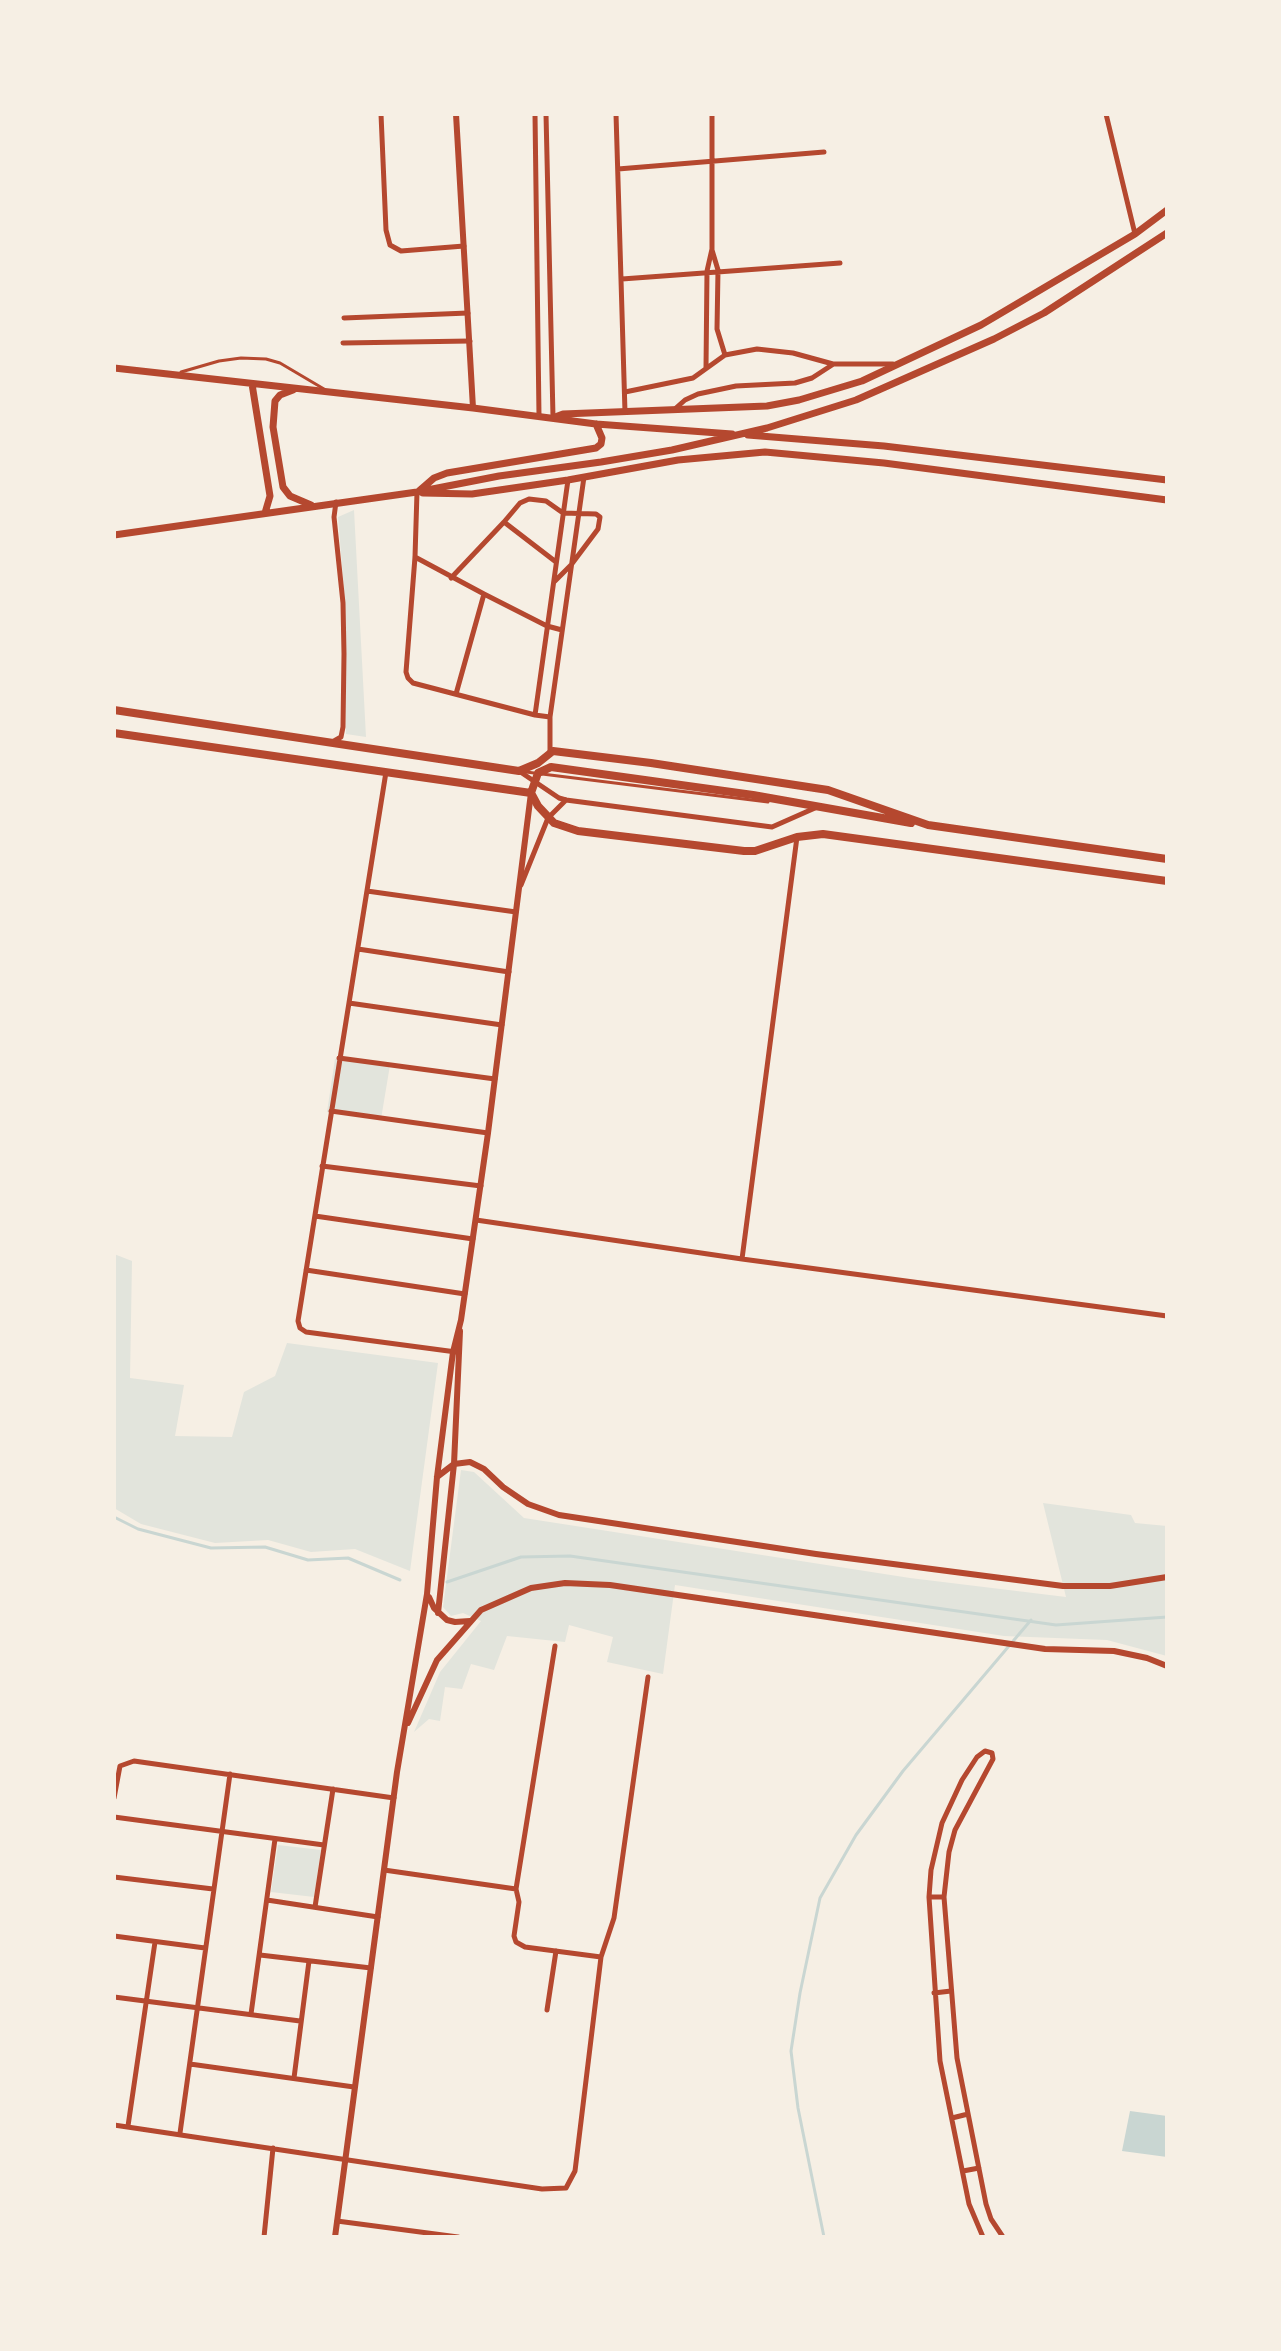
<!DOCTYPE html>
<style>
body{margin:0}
#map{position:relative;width:1281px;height:2351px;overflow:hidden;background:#f6efe4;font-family:Literata,serif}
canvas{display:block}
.frame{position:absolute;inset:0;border:116px solid #f6efe4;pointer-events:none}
</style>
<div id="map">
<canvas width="1281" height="2351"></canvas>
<div class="frame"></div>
</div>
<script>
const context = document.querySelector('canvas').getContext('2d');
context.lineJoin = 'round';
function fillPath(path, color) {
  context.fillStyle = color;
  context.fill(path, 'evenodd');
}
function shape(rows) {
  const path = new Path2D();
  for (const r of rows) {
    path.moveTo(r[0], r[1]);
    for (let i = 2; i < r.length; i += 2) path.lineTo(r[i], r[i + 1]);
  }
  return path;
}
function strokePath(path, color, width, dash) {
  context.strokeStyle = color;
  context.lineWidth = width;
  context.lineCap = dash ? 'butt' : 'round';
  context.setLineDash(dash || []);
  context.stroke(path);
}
fillPath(shape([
 [354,510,366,737,346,734,345,603,338,517],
 [335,1059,390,1065,381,1119,327,1112],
 [114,1254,132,1261,130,1378,184,1385,175,1436,232,1437,244,1392,275,1376,287,1343,438,1363,410,1571,355,1549,311,1552,268,1540,215,1543,141,1524,114,1508],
 [461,1470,474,1472,524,1518,910,1578,1066,1597,1043,1503,1131,1515,1135,1523,1167,1526,1167,1656,1107,1640,1004,1636,675,1585,663,1674,607,1662,613,1637,569,1625,565,1642,507,1636,494,1670,471,1664,462,1689,445,1687,440,1721,429,1719,414,1732,440,1672,481,1621,463,1613,451,1616,443,1607],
 [278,1845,321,1850,314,1897,271,1892]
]), '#e2e4dc');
fillPath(shape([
 [1130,2111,1167,2116,1167,2157,1122,2151]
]), '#c9d6d2');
strokePath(shape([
 [114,1517,138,1529,211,1548,265,1547,308,1560,348,1558,400,1580],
 [447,1582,521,1557,570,1556,1056,1625,1167,1617],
 [824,2237,798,2108,791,2051,800,1993,820,1898,856,1835,903,1771,1031,1620]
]), '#c9d6d2', 3);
strokePath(shape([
 [181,372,219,361,241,358,266,359,280,363,324,389],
 [526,772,768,802]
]), '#b5482f', 3);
strokePath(shape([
 [381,114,386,230,390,245,401,251,464,246],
 [535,114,539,416],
 [546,114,553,417],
 [616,114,625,412],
 [1106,114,1135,234],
 [618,169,824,152],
 [712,250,718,270,717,329,725,355],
 [622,279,840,263],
 [344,318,468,313],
 [343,343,470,341],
 [706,368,707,271,712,249,712,114],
 [625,392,693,378,725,355,757,349,793,353,833,364,893,364],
 [676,408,685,400,698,394,736,386,795,383,812,378,832,365],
 [417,492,415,557,406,672,408,678,413,683,535,715,550,717],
 [504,522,520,503,529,499,546,501,563,513,596,514,600,517,598,529,571,565,555,581],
 [415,557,484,594,456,694],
 [451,578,504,522,556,562],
 [484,594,547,626,562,630],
 [535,715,568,480],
 [334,741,341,737,343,727,344,654,343,603,334,517,336,502],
 [550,752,550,717,584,477],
 [519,771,559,798,566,800,772,827,815,808],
 [386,772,298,1321,300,1328,306,1332,456,1352],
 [521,885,548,818,566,800],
 [367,891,516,912],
 [358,949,509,972],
 [349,1003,502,1025],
 [339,1058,495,1079],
 [331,1111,488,1133],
 [322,1166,481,1186],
 [315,1216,473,1239],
 [476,1220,742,1259,1167,1316],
 [742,1259,797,837],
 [306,1270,465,1294],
 [555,1646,516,1889,519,1902,514,1936,516,1942,525,1947,601,1957],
 [114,1798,120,1766,134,1761,394,1798],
 [114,1817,324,1845],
 [384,1870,516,1889],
 [114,1877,213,1889],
 [929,1897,944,1897],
 [267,1900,378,1917],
 [315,1907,333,1789],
 [114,1936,205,1948],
 [260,1955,371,1968],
 [934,1993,951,1991],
 [114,1997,300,2021],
 [547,2010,556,1951],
 [251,2014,275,1839],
 [190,2064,354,2087],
 [294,2078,309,1961],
 [952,2118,968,2114],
 [114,2125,542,2189,566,2188,575,2171,601,1957,614,1918,648,1677],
 [128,2126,155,1942],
 [180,2133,230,1774],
 [963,2171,979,2168],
 [337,2221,458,2237],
 [264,2237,273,2148],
 [983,2237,969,2204,940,2061,929,1897,931,1870,942,1823,962,1780,977,1757,985,1751,992,1753,993,1759,955,1830,949,1852,944,1897,957,2058,986,2204,991,2219,1003,2237]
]), '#b5482f', 5);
strokePath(shape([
 [456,114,473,408],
 [437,1477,454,1464,470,1462,484,1469,503,1487,528,1504,559,1515,816,1554,1063,1586,1110,1586,1167,1577],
 [429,1597,434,1608,447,1620,455,1622,470,1621],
 [438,1613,454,1464,460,1331],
 [408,1723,437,1660,481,1610,531,1588,565,1583,610,1585,1045,1649,1114,1651,1147,1658,1167,1666],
 [335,2237,397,1772,427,1594,437,1477,453,1352,461,1320,488,1133,531,793]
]), '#b5482f', 6);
strokePath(shape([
 [114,368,473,408,596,424,732,434],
 [252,384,270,496,265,513],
 [293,390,280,395,275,401,273,427,283,487,290,496,311,505],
 [555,417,563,414,767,406,799,400,862,381,981,325,1135,234,1167,210],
 [748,435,884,446,1167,480],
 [419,491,434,478,447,473,596,448,601,444,602,438,596,424],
 [423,493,472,494,568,480,678,460,765,452,884,463,1167,500],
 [114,535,417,492,499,476,601,462,672,450,767,428,856,400,994,339,1044,313,1167,233]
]), '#b5482f', 7);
strokePath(shape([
 [114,710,519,771,538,763,553,751,651,763,828,790,928,825,1167,859],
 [114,733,531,793],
 [531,793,538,806,554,823,578,831,744,851,755,851,797,837,823,834,1167,881],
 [531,793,538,773,551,767,753,795,911,823]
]), '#b5482f', 8);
</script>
